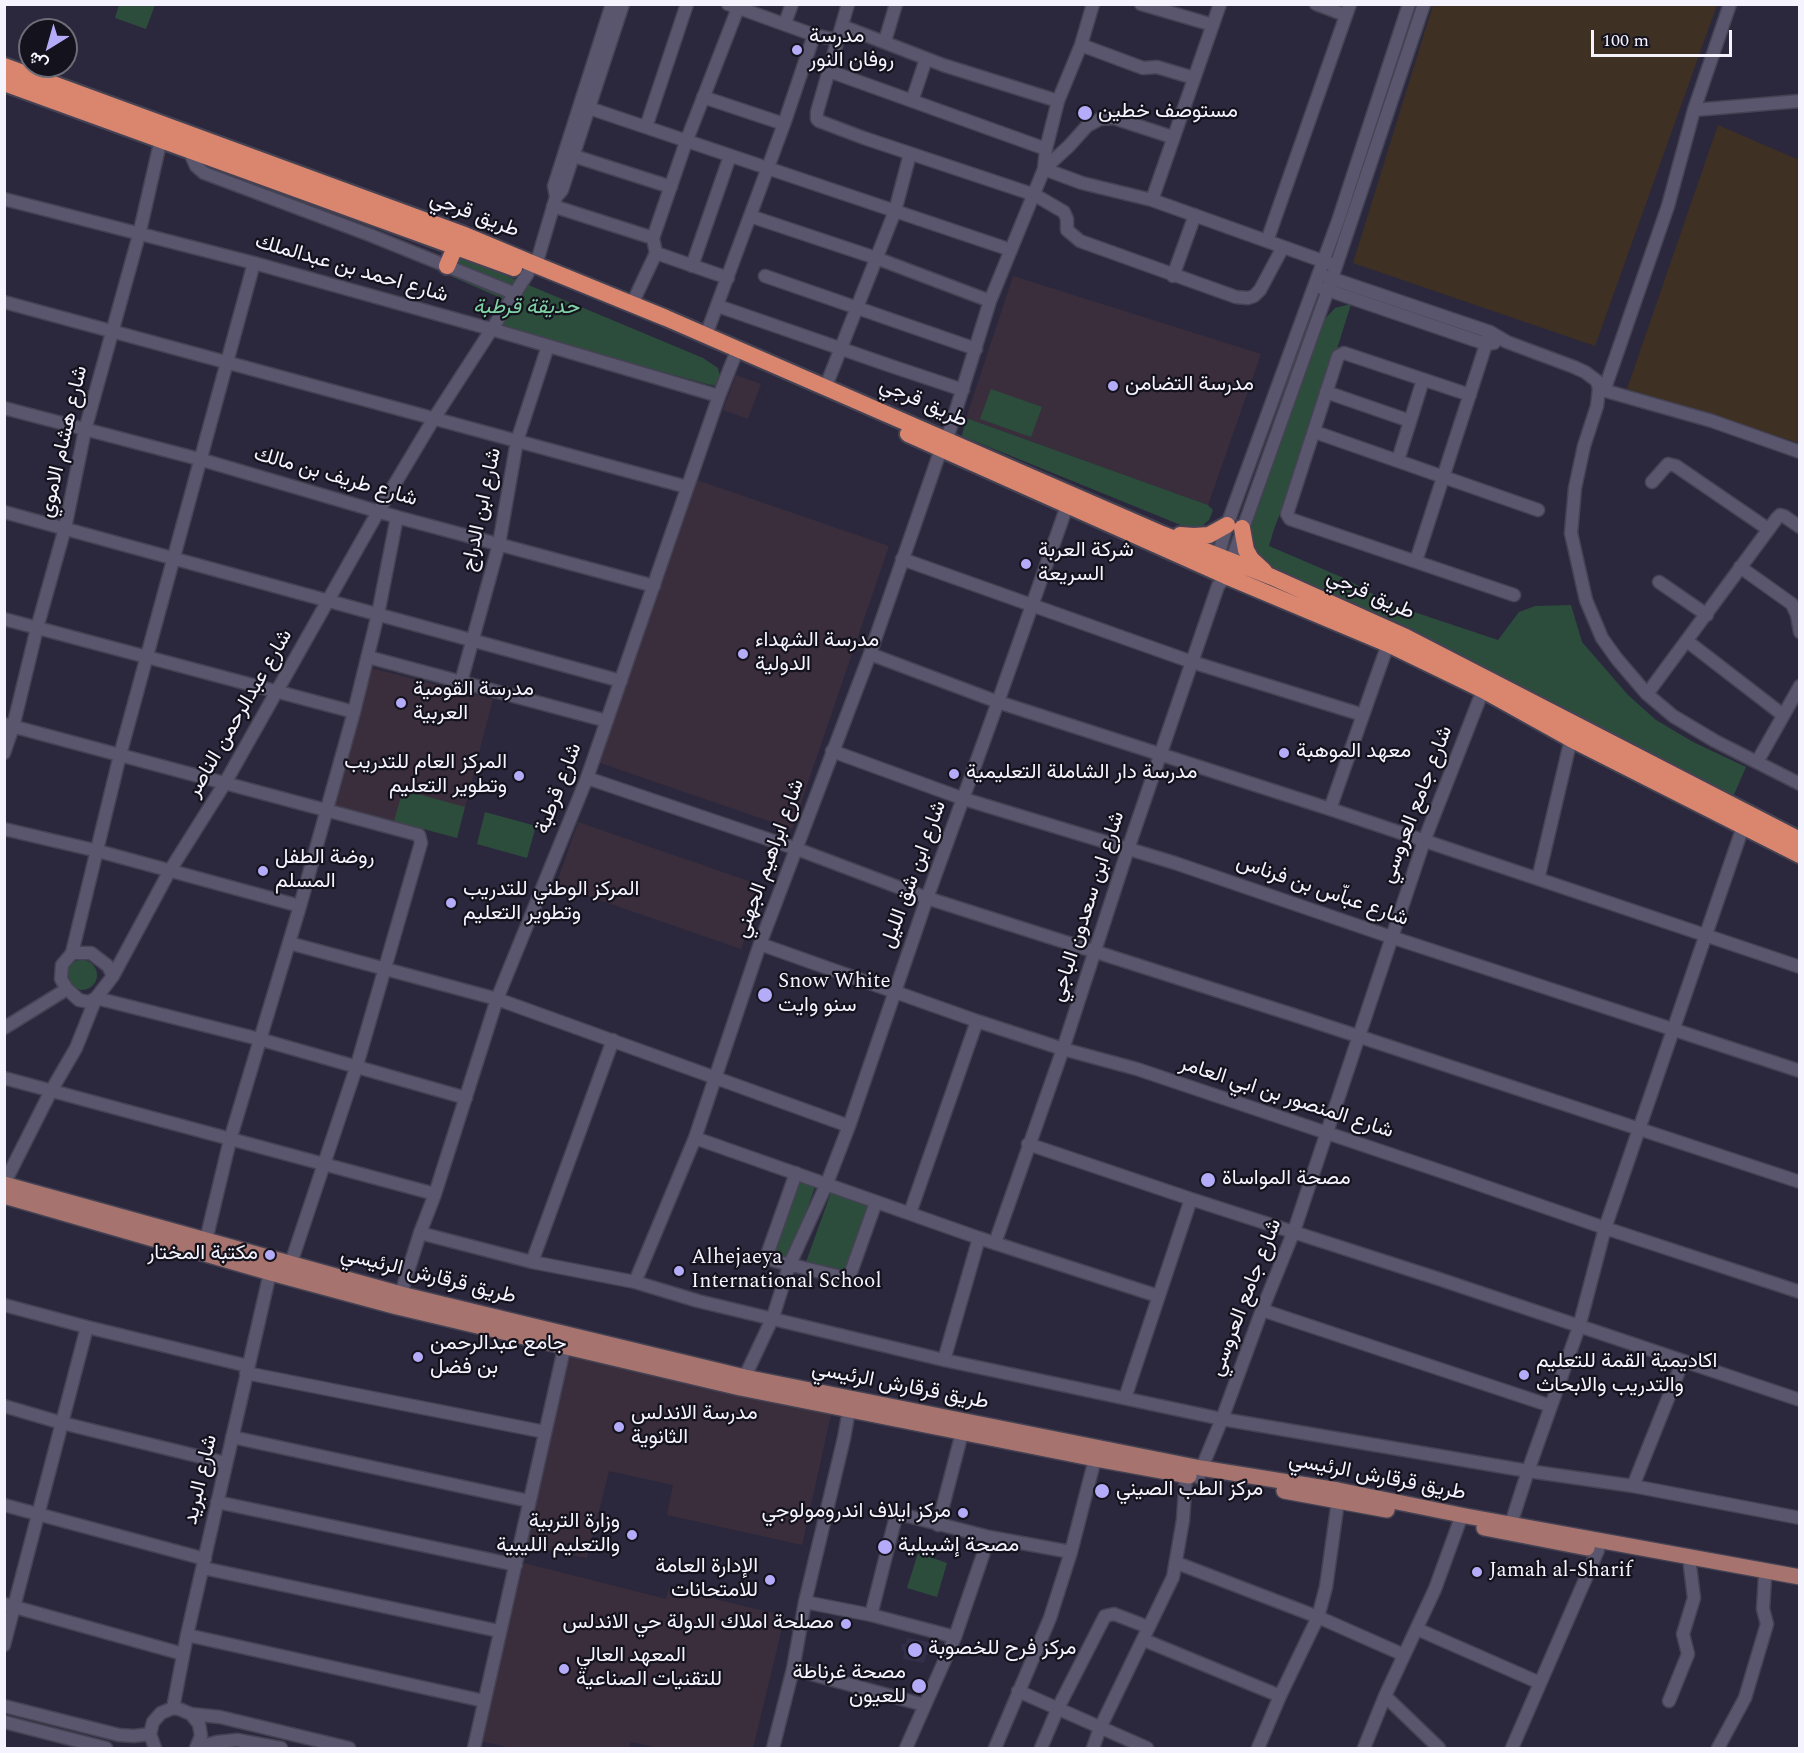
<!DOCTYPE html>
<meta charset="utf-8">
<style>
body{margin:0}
#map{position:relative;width:1804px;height:1753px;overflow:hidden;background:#2b283d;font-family:Spectral,Vazirmatn,serif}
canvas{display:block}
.frame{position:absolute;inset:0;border:6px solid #f4f3fe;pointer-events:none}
.north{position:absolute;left:18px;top:18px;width:60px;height:60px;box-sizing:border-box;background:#14121c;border:2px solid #6e6c76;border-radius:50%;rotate:217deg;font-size:16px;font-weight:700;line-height:24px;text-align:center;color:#f4f3fe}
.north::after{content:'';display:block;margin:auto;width:21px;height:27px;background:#b4acf9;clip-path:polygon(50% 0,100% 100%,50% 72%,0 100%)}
.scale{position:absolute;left:1591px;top:30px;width:141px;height:27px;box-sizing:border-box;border:3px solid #f4f3fe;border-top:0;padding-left:8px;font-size:18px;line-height:21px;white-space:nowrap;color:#f4f3fe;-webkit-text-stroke:4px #14121c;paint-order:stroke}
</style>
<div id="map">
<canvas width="1804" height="1753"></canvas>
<div class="frame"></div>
<div class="north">ش</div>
<div class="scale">100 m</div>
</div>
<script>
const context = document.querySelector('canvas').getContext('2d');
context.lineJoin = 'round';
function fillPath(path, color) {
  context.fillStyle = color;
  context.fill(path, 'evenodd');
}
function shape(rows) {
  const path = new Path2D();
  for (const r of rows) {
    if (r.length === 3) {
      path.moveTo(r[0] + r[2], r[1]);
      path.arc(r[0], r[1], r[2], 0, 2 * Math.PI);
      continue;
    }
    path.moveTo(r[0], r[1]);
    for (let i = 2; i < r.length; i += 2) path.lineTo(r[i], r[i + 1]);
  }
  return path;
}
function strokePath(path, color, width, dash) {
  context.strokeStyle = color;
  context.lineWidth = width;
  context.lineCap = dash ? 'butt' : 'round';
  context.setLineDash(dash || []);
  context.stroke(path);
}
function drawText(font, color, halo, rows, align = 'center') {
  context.font = font + ' Spectral,Vazirmatn,serif';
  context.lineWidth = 4.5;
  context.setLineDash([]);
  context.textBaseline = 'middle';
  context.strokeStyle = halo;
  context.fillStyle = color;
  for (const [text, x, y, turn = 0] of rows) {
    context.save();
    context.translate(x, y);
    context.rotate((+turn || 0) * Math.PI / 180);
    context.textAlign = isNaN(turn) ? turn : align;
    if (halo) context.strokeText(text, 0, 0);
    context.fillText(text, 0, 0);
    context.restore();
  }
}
fillPath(shape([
 [907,1638,929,1642,928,1655,926,1655,924,1663,903,1659,904,1651,901,1650,902,1644,906,1644]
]), '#332f4a');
fillPath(shape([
 [1433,5,1717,5,1595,346,1353,263],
 [1718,125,1799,160,1799,443,1627,389]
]), '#3e3023');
fillPath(shape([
 [1013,276,1261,354,1208,505,966,418],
 [736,375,761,384,748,419,723,410],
 [694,479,889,546,792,829,597,762],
 [371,668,493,699,457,838,335,806],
 [578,822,763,886,741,949,556,885],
 [571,1354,831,1415,802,1545,667,1515,673,1485,609,1471,587,1558,521,1545],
 [524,1563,666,1599,669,1588,785,1616,753,1748,659,1748,631,1742,629,1748,511,1748,480,1741]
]), '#3a2e3c');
fillPath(shape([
 [119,5,155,5,146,29,115,18],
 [454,256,459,256,703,358,718,368,721,381,717,386,707,384,579,349,490,322,503,299,446,274],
 [1351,304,1307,445,1274,529,1269,546,1346,579,1393,605,1498,640,1519,612,1535,606,1571,605,1582,642,1628,695,1656,720,1693,742,1746,767,1732,799,1262,564,1253,543,1251,527,1324,320,1335,308],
 [991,389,1042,407,1031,437,980,419],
 [966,418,1208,505,1213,510,1209,520,1201,527,1193,530,962,436],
 [403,790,465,807,457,838,394,821],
 [485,812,536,826,527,858,477,844],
 [82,975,15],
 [799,1180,815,1187,790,1258,774,1254],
 [833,1187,868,1204,848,1271,806,1262],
 [918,1553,947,1563,937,1597,907,1588]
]), '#2c4d3c');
const minor = shape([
 [728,4,814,35,838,40],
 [848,4,817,112,817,119,819,121,864,138,1035,195,1064,212,1067,219,1067,230,1080,241,1236,297,1248,298,1254,296,1260,290,1283,247],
 [1141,4,1213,25],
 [1316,4,1345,15],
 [785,23,792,4],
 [842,26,943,65,1058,101],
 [885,41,896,4],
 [1081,45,1143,68,1157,67,1194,78],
 [829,71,1046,149],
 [703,97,784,124],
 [912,101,926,59],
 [580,105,1011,250],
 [1694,110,1800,101],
 [646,127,687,4],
 [188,148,196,166,204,173,370,235,516,294],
 [574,156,671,187],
 [1044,169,1082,183,1152,200,1331,264],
 [1044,169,1069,146,1087,126,1100,119,1114,118,1172,137],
 [556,197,554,186,612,4],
 [4,199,254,263,491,329,719,396],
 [1152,200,1220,4],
 [553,206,653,238],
 [750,216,876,258,990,301],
 [1267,241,1350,4],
 [656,253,728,278],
 [254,263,120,755,72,953,62,965,61,979,67,989,79,1000,89,1002,96,998,259,1039,466,1098],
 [536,265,556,197,562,190,623,4],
 [692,266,730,156],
 [1319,274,1490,332,1507,342,1574,367,1585,372,1597,381,1599,389,1597,406,1584,446,1575,488,1571,533,1586,600,1602,638,1617,659,1647,694,1673,716,1715,741,1800,784],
 [765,276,976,349],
 [1173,276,1195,215],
 [1322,288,1486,344,1494,343],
 [4,302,687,487],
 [632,304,656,253,653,238,686,142,738,8],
 [718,306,891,366,963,390],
 [706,335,784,124,814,35],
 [826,386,895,211,910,154],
 [1599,389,1712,421,1800,452],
 [1604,391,1668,206,1694,110,1730,4],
 [1326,392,1410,421],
 [1470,395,1344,353,1338,356,1287,514,1290,519,1514,595],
 [4,408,199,459,397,517,654,586],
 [1315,432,1538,510],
 [947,439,990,301,1044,169,1046,149,1058,101,1081,45,1093,4],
 [1398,460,1423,380],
 [1652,482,1668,464,1676,466,1768,529],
 [4,512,621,681],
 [902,559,1192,662,1363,715],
 [1416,561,1490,332],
 [1216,563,1227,525,1338,221,1409,4],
 [1740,567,1792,604,1797,615,1800,632],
 [1659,582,1707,615],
 [4,619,354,712],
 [1687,641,1783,715],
 [870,654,998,702,1330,809,1800,967],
 [368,657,607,721],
 [461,682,499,544,517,441,548,346],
 [1647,694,1777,518,1780,515,1784,516,1800,527],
 [4,724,419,835,421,843,357,1065,291,1263],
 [832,751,964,799,1175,863,1391,937,1800,1071],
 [4,753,13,727,37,628,65,528,85,430,139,235,161,139],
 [1757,762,1800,686],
 [587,778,797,849,927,898,1297,1016,1800,1182],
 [1330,809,1388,644],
 [4,829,98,851,300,906],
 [1538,879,1571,739],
 [289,943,497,999,849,1126],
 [760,944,977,1021,1063,1049,1137,1069,1449,1174,1605,1228,1800,1292],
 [72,953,91,953,108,966,113,976],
 [4,1028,67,989],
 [4,1078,435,1194],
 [695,1138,979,1238,1158,1296],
 [1028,1144,1191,1199,1439,1279,1800,1400],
 [796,1173,768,1252,769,1257,775,1261,846,1278,850,1275,876,1202],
 [4,1184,51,1091,76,1048,96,998,113,976,169,872,225,783,378,512,433,420,528,273],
 [910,1213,977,1021],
 [420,1233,532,1262,635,1282,698,1301,944,1360,1222,1419,1528,1471,1633,1486,1800,1518],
 [206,1240,230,1140,300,906,354,712,378,614,397,517],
 [995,1243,1063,1049,1128,849,1218,586,1226,576,1328,290,1424,4],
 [532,1262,613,1040],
 [635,1282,695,1138,760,944,870,654,941,449],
 [399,1300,420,1233,435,1194,497,999,587,778,719,396,734,358],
 [4,1305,87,1327,248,1366],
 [1262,1310,1551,1406],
 [944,1360,979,1238],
 [246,1373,545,1432],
 [741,1385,773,1317,789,1266,827,1183,849,1126,927,898,998,702,1067,506],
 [1125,1398,1191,1199],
 [4,1406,62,1423,226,1463],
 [232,1437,529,1501],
 [1198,1477,1222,1419,1262,1310,1294,1231,1424,841,1483,690],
 [1633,1486,1683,1361],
 [217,1502,516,1565],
 [4,1505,205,1559],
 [938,1525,962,1433],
 [1508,1533,1528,1471,1579,1327,1605,1228,1745,821],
 [1177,1563,1318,1617,1404,1655],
 [203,1568,499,1631],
 [805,1602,871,1615,955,1637],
 [4,1604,183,1654],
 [871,1615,895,1520,899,1516,908,1516,989,1537,1071,1552],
 [1417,1629,1540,1683],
 [187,1635,484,1701],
 [1144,1640,1280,1696],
 [4,1645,87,1327],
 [793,1669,924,1705],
 [1018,1691,1147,1748],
 [1385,1696,1439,1748],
 [1669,1701,1688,1654,1683,1634,1694,1598,1690,1566],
 [4,1706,119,1735,134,1736,150,1734],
 [173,1708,187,1635,272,1264],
 [191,1714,220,1717,349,1748],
 [4,1722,106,1748],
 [155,1748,150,1734,153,1722,161,1713,173,1708,179,1709,191,1714,199,1724,201,1736,196,1748],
 [196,1748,217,1742,237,1740,281,1748],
 [474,1748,565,1345],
 [773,1748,793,1669,805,1602,844,1438,849,1410],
 [906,1748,955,1637,989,1537],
 [995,1748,1050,1618,1071,1552,1095,1459],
 [1041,1748,1058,1708,1105,1616,1114,1614,1148,1627],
 [1093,1748,1100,1728,1173,1577,1183,1520,1186,1475],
 [1258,1748,1280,1696,1318,1617,1326,1587,1338,1501],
 [1364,1748,1385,1696,1435,1589,1459,1523],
 [1512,1748,1598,1550],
 [1718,1748,1745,1698,1767,1624,1763,1609,1765,1577]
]);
const major = shape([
 [4,1184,401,1294,745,1377,1201,1468,1338,1490,1466,1516,1800,1577],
 [4,1196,271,1273,397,1307,740,1388,1095,1459,1189,1476],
 [1284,1491,1387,1510],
 [1484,1528,1587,1548]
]);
const highway = shape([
 [4,66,462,234,536,265,666,318,1162,534,1272,577,1406,637,1800,840],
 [4,83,514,268],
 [447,266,456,245],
 [908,434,1226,576,1388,644,1483,690,1571,739,1800,855],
 [1242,528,1246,550,1251,559,1264,571],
 [1180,535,1194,536,1209,535,1227,525]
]);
strokePath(minor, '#454253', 15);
strokePath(major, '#454253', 18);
strokePath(highway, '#454253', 20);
strokePath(minor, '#59566d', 12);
strokePath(major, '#a6736e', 15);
strokePath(highway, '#da866f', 16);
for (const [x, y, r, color] of [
 [797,50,6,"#b4acf9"],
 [1085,113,8,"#b4acf9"],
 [1113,386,6,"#b4acf9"],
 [1026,564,6,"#b4acf9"],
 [743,654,6,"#b4acf9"],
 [401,703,6,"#b4acf9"],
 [1284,753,6,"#b4acf9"],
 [954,774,6,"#b4acf9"],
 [519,776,6,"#b4acf9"],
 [263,871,6,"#b4acf9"],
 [451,903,6,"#b4acf9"],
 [765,995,8,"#b4acf9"],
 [1208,1180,8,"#b4acf9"],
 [270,1255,6,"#b4acf9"],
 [679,1271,6,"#b4acf9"],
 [418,1357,6,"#b4acf9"],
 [1524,1375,6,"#b4acf9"],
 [619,1427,6,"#b4acf9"],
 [1102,1491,8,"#b4acf9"],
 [963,1513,6,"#b4acf9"],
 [632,1535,6,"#b4acf9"],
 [885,1547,8,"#b4acf9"],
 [1477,1572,6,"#b4acf9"],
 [770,1580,6,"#b4acf9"],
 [846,1624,6,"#b4acf9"],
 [915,1650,8,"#b4acf9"],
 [564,1669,6,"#b4acf9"],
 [919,1686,8,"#b4acf9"]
]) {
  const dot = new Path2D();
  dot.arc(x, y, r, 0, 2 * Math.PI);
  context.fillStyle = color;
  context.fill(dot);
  strokePath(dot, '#14121c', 2);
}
drawText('21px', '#f4f3fe', '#14121c', [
 ["مدرسة",809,38],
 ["روفان النور",809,62],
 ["مستوصف خطين",1098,113],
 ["مدرسة التضامن",1125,386],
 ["شركة العربة",1038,552],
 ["السريعة",1038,576],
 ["مدرسة الشهداء",755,642],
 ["الدولية",755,666],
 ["مدرسة القومية",413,691],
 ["العربية",413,715],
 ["معهد الموهبة",1296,753],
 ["المركز العام للتدريب",507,764,"right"],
 ["وتطوير التعليم",507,788,"right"],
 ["مدرسة دار الشاملة التعليمية",966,774],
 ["روضة الطفل",275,859],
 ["المسلم",275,883],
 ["المركز الوطني للتدريب",463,891],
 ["وتطوير التعليم",463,915],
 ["Snow White",778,983],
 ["سنو وايت",778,1007],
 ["مصحة المواساة",1222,1180],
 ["مكتبة المختار",258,1255,"right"],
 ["Alhejaeya",691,1259],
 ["International School",691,1283],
 ["جامع عبدالرحمن",430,1345],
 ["بن فضل",430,1369],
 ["اكاديمية القمة للتعليم",1536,1363],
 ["والتدريب والابحاث",1536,1387],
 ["مدرسة الاندلس",631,1415],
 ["الثانوية",631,1439],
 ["مركز الطب الصيني",1116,1491],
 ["مركز ايلاف اندرومولوجي",951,1513,"right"],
 ["وزارة التربية",620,1523,"right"],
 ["والتعليم الليبية",620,1547,"right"],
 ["مصحة إشبيلية",898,1547],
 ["الإدارة العامة",758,1568,"right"],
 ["للامتحانات",758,1592,"right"],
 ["Jamah al-Sharif",1489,1572],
 ["مصلحة املاك الدولة حي الاندلس",834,1624,"right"],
 ["مركز فرح للخصوبة",928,1650],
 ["المعهد العالي",576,1657],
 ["للتقنيات الصناعية",576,1681],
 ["مصحة غرناطة",906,1674,"right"],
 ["للعيون",906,1698,"right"]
], 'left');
drawText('21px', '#f4f3fe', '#14121c', [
 ["طريق قرجي",474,216,21],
 ["شارع احمد بن عبدالملك",351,270,16],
 ["طريق قرجي",923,404,24],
 ["شارع هشام الاموي",65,442,-77],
 ["شارع طريف بن مالك",335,478,16],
 ["شارع ابن الدراج",483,510,-78],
 ["طريق قرجي",1370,596,24],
 ["شارع عبدالرحمن الناصر",241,714,-60],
 ["شارع قرطبة",560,789,-69],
 ["شارع جامع العروسي",1418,805,-69],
 ["شارع ابراهيم الجهني",771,859,-70],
 ["شارع ابن شق الليل",915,875,-70],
 ["شارع عباّس بن فرناس",1322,892,19],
 ["شارع ابن سعدون الباجي",1089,907,-72],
 ["شارع المنصور بن ابي العامر",1286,1099,18],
 ["طريق قرقارش الرئيسي",428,1277,14],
 ["شارع جامع العروسي",1247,1298,-69],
 ["طريق قرقارش الرئيسي",900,1387,11],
 ["طريق قرقارش الرئيسي",1377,1478,11],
 ["شارع البريد",202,1480,-77]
]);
drawText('italic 21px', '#81d3a7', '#14121c', [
 ["حديقة قرطبة",526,309]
]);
</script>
